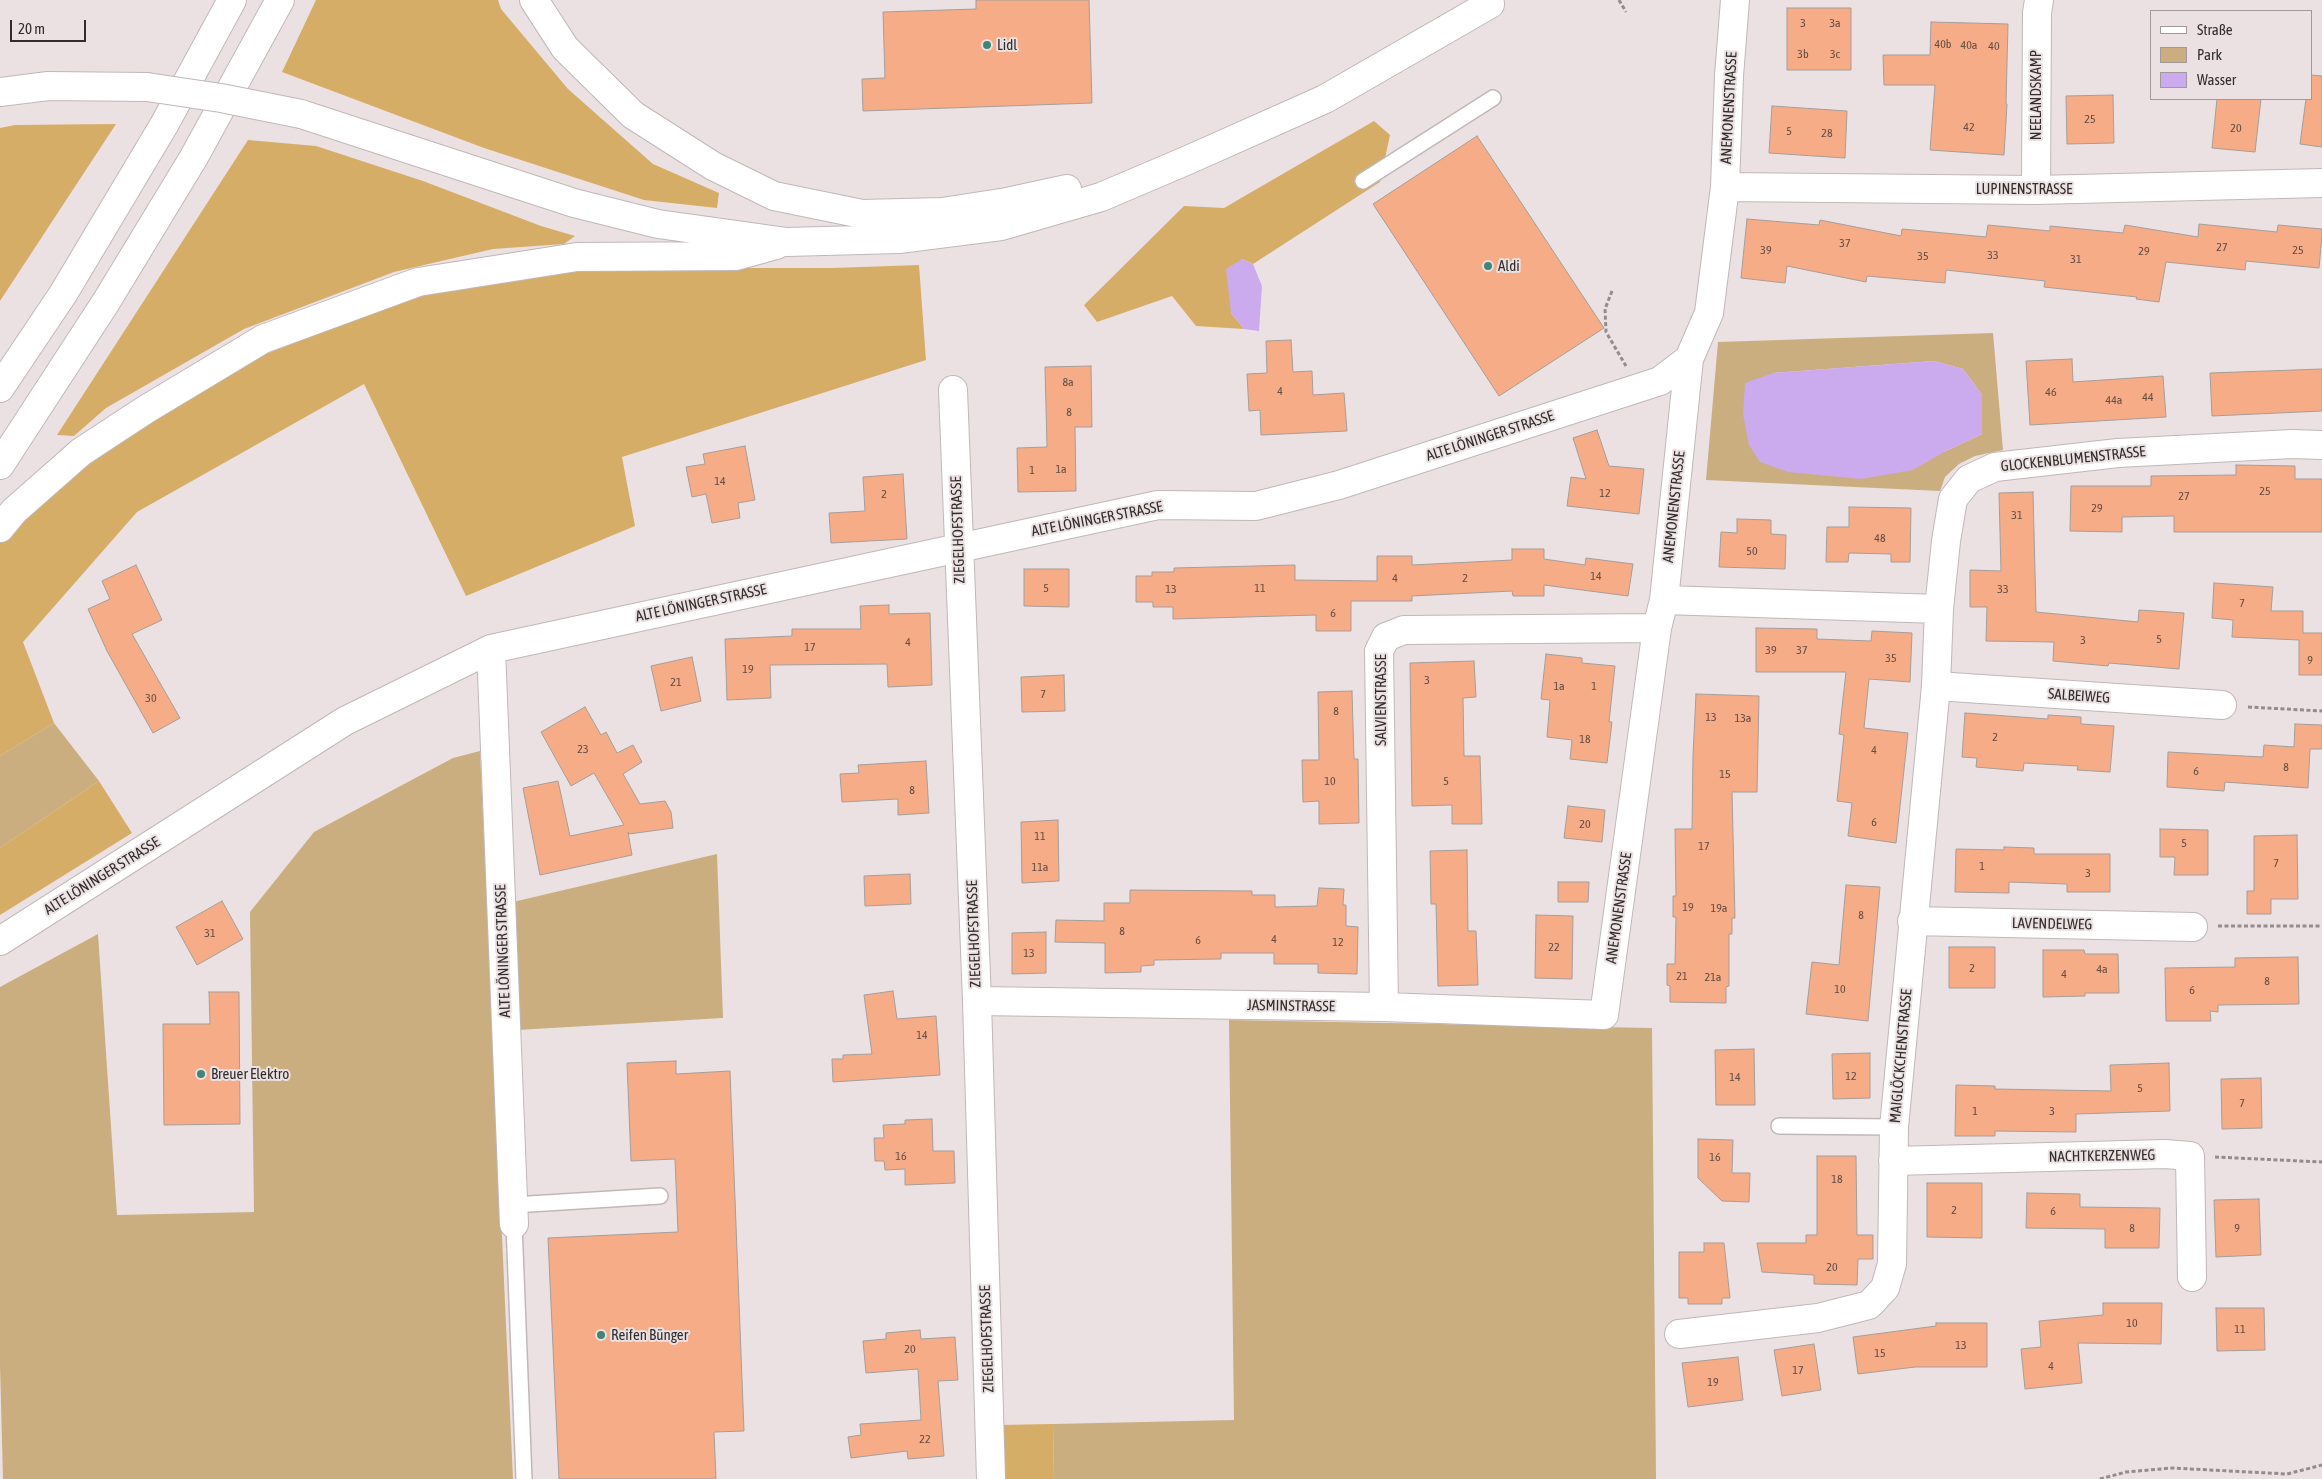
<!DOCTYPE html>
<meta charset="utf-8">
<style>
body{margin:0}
#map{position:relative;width:2322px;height:1479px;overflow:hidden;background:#ebe1e2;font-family:"Asap Condensed",sans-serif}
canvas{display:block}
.legend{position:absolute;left:2150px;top:10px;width:162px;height:90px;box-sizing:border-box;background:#ebe1e2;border:1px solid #a1999a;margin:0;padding:6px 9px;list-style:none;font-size:15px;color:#312d2d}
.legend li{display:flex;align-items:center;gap:10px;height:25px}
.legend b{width:25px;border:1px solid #a1999a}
.scale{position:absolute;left:10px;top:20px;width:76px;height:22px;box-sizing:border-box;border:2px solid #312d2d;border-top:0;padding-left:6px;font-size:15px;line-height:18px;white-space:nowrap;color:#312d2d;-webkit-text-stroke:4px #ebe1e2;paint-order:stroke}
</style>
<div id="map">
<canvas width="2322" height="1479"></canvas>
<ul class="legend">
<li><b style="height:6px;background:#fff"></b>Straße</li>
<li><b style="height:14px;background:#caae80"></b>Park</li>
<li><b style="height:14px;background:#cbaaee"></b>Wasser</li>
</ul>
<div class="scale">20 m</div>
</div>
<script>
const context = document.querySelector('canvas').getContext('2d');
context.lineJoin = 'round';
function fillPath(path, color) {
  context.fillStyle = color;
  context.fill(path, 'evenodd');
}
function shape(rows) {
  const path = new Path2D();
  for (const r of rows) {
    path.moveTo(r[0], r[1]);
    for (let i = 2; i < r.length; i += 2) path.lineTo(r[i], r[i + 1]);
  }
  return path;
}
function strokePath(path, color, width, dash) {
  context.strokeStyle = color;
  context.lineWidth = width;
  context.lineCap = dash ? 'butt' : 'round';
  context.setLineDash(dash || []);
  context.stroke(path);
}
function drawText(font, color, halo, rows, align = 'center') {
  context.font = font + ' "Asap Condensed",sans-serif';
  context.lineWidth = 4;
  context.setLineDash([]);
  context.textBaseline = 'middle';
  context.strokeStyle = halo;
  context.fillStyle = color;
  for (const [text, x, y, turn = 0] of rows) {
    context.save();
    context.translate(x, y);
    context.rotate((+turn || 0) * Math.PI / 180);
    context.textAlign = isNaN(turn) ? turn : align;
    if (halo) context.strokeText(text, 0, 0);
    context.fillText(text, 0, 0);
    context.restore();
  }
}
fillPath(shape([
 [1993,333,2003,450,1975,456,1959,464,1945,477,1940,491,1706,480,1718,342],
 [1934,361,1963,369,1982,395,1982,434,1944,452,1773,373],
 [54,723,99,781,0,848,0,756],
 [480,751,513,1479,3,1479,0,1365,0,987,98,934,117,1215,254,1212,250,912,314,832,453,758],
 [717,854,723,1018,517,1030,513,902],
 [1229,1020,1652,1028,1656,1479,1054,1479,1053,1424,1234,1420]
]), '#caae80');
fillPath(shape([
 [316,0,498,0,501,9,568,89,653,164,719,193,717,208,644,200,484,148,282,72],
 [1374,121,1390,135,1380,182,1253,264,1242,259,1231,313,1244,329,1196,326,1172,296,1097,322,1084,305,1184,206,1224,208],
 [116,124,0,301,0,128,15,125],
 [248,140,316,146,423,181,541,226,575,236,564,244,493,249,394,272,244,329,106,408,74,436,57,435],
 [919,265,926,360,622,457,635,526,466,596,364,384,137,512,23,642,54,723,0,756,0,541,78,472,144,427,263,355,414,297,574,268,833,268],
 [99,781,132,833,0,915,0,848],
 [1053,1424,1054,1479,1002,1479,1000,1425]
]), '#d6ad67');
fillPath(shape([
 [1242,259,1253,264,1262,286,1259,331,1244,329,1231,313,1226,269],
 [1934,361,1963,369,1982,395,1982,434,1944,452,1913,470,1861,479,1788,472,1760,462,1749,445,1743,414,1745,383,1773,373]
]), '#cbaaee');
const building = shape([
 [976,0,1089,0,1092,103,863,111,862,79,885,78,883,12,976,9,976,0],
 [1787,8,1851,8,1851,70,1787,70,1787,8],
 [1931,22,2008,24,2006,104,2007,104,2004,155,1930,150,1935,85,1884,85,1883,55,1930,55,1931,22],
 [2311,75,2322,76,2322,147,2300,144,2306,99,2311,99,2311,75],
 [2113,95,2114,143,2067,144,2066,96,2113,95],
 [2217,99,2261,99,2255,152,2212,148,2217,99],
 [1772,106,1847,111,1845,158,1769,153,1772,106],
 [1477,136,1604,328,1499,396,1373,204,1477,136],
 [1747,219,1819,225,1820,220,1901,236,1902,229,1986,237,1988,225,2050,231,2050,226,2123,233,2125,225,2198,237,2199,224,2277,232,2278,225,2322,229,2322,236,2319,268,2246,261,2245,270,2166,262,2159,302,2136,299,2137,297,2044,287,2045,281,1946,270,1945,283,1867,276,1866,282,1787,266,1785,283,1741,278,1747,219],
 [1291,340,1293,372,1312,371,1313,395,1344,393,1347,431,1261,435,1260,410,1249,411,1247,374,1267,373,1266,341,1291,340],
 [2072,359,2073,382,2163,376,2166,417,2030,425,2026,361,2072,359],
 [1091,366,1092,427,1075,427,1076,491,1018,492,1017,448,1047,447,1045,367,1091,366],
 [2322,369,2322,411,2212,416,2210,373,2322,369],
 [1597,430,1609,466,1644,469,1639,514,1567,506,1571,477,1586,479,1573,438,1597,430],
 [745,446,755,500,738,503,740,518,712,523,706,494,692,497,686,467,705,464,703,454,745,446],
 [2236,465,2295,466,2295,479,2322,479,2322,532,2174,532,2174,516,2122,517,2122,532,2070,531,2071,486,2151,486,2151,476,2236,475,2236,465],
 [903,474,907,539,831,543,829,513,865,511,863,477,903,474],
 [2033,492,2036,612,2138,622,2139,610,2184,613,2179,669,2109,663,2108,666,2053,661,2054,642,1986,641,1987,607,1970,607,1970,570,2001,571,1999,493,2033,492],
 [1849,507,1911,508,1910,562,1891,562,1891,554,1849,553,1848,562,1826,562,1827,527,1849,527,1849,507],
 [1737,519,1771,520,1771,534,1786,535,1785,569,1719,567,1721,532,1737,533,1737,519],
 [1512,549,1544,549,1544,559,1585,565,1586,558,1633,564,1628,596,1544,585,1544,596,1513,596,1512,591,1412,596,1412,601,1351,601,1351,631,1316,631,1316,615,1173,619,1173,607,1153,607,1153,602,1136,602,1136,576,1152,576,1152,572,1174,572,1174,568,1295,565,1295,580,1377,581,1377,556,1412,556,1412,565,1512,560,1512,549],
 [136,565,162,620,132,634,180,718,153,733,107,651,88,609,110,599,102,581,136,565],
 [1024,569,1069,569,1069,607,1024,606,1024,569],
 [2214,583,2273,587,2271,611,2303,611,2303,633,2322,633,2322,675,2299,675,2299,640,2232,637,2233,620,2212,618,2214,583],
 [889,605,889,614,930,613,932,685,888,687,887,664,770,665,771,698,727,700,725,639,792,636,792,629,861,629,860,606,889,605],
 [1756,628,1817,629,1817,639,1871,641,1872,631,1912,633,1910,682,1869,679,1864,728,1908,733,1896,843,1848,836,1852,803,1837,801,1844,735,1839,734,1846,672,1756,672,1756,628],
 [1546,654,1582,658,1582,663,1615,666,1609,722,1612,722,1607,763,1570,759,1572,740,1547,737,1550,700,1541,699,1546,654],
 [692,657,701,701,661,711,651,666,692,657],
 [1474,661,1476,697,1463,698,1464,756,1480,756,1482,824,1452,824,1452,805,1412,806,1410,663,1474,661],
 [1064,675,1065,711,1022,712,1021,677,1064,675],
 [1352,691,1354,759,1358,759,1359,823,1319,824,1319,801,1303,802,1302,760,1319,760,1318,692,1352,691],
 [1696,694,1759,696,1757,792,1732,792,1735,918,1732,918,1732,934,1729,934,1729,986,1726,987,1726,1003,1670,1002,1670,986,1667,985,1667,964,1675,964,1676,917,1673,917,1673,896,1676,896,1675,829,1692,829,1693,756,1696,694],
 [585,707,601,735,606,732,617,753,633,745,642,762,623,774,640,804,665,801,671,812,673,828,629,834,628,832,632,855,540,875,523,788,558,781,570,836,624,825,594,773,571,786,541,732,585,707],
 [1965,713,2048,719,2048,715,2081,717,2081,724,2114,726,2110,772,2077,770,2078,766,2024,763,2023,771,1976,767,1977,758,1962,757,1965,713],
 [2295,724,2322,725,2322,749,2310,749,2308,788,2225,782,2224,791,2167,787,2168,752,2263,757,2264,745,2294,747,2295,724],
 [926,761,929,813,898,815,898,799,842,802,840,774,859,773,858,765,926,761],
 [1568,806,1605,810,1602,842,1564,838,1568,806],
 [1058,820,1059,881,1022,883,1021,822,1058,820],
 [2160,829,2208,830,2208,875,2174,875,2175,857,2160,857,2160,829],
 [2297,835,2298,899,2271,899,2271,914,2247,914,2247,891,2254,891,2254,836,2297,835],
 [2004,847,2034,848,2034,854,2110,854,2110,892,2067,892,2067,884,2009,882,2009,893,1955,892,1956,849,2004,850,2004,847],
 [1467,850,1468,931,1476,931,1478,985,1438,986,1436,904,1431,904,1430,851,1467,850],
 [910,874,911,904,865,906,864,876,910,874],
 [1558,882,1589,882,1588,902,1558,902,1558,882],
 [1846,885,1880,887,1868,1021,1806,1014,1812,962,1839,965,1846,885],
 [1319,888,1344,889,1343,905,1346,905,1346,926,1358,927,1357,974,1318,973,1318,964,1274,964,1274,953,1221,953,1221,959,1154,960,1154,965,1141,966,1141,972,1105,973,1105,943,1055,942,1056,920,1104,921,1104,903,1130,903,1130,890,1252,891,1252,895,1275,895,1275,907,1317,906,1319,888],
 [222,901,243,939,197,965,176,927,222,901],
 [1536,915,1573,916,1572,979,1535,978,1536,915],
 [1046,932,1046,973,1012,974,1012,933,1046,932],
 [1949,947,1995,947,1995,988,1949,988,1949,947],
 [2043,950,2084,950,2085,954,2118,954,2119,993,2085,993,2085,996,2043,997,2043,950],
 [2298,957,2299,1004,2218,1005,2218,1012,2210,1011,2211,1021,2166,1021,2165,968,2235,967,2235,958,2298,957],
 [893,991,897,1019,936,1016,940,1075,833,1082,832,1059,843,1059,843,1055,872,1054,864,995,893,991],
 [209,992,239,992,240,1124,164,1125,163,1024,210,1024,209,992],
 [1754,1049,1755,1105,1716,1105,1715,1050,1754,1049],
 [1870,1053,1870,1098,1833,1099,1832,1054,1870,1053],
 [676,1061,676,1074,730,1071,744,1431,714,1432,716,1479,559,1479,548,1238,678,1232,675,1159,631,1161,627,1063,676,1061],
 [2169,1063,2170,1111,2076,1114,2076,1132,1995,1131,1995,1136,1955,1136,1956,1085,1995,1086,1995,1089,2111,1091,2110,1065,2169,1063],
 [2261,1078,2262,1128,2222,1129,2221,1079,2261,1078],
 [932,1119,933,1151,954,1151,955,1183,905,1185,905,1169,885,1170,884,1161,875,1161,874,1138,884,1138,883,1125,905,1124,905,1120,932,1119],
 [1698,1139,1733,1140,1732,1173,1750,1173,1749,1202,1722,1201,1698,1178,1698,1139],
 [1817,1156,1856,1156,1857,1235,1873,1235,1873,1259,1858,1259,1857,1285,1814,1284,1814,1275,1762,1272,1757,1243,1806,1243,1806,1235,1817,1235,1817,1156],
 [1927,1183,1982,1183,1982,1238,1927,1237,1927,1183],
 [2027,1193,2080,1194,2080,1207,2160,1208,2159,1248,2105,1248,2105,1229,2026,1228,2027,1193],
 [2259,1199,2261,1255,2216,1257,2214,1200,2259,1199],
 [1704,1243,1724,1243,1730,1298,1722,1298,1722,1304,1688,1304,1688,1298,1679,1298,1679,1252,1704,1252,1704,1243],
 [2103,1303,2162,1303,2161,1344,2078,1343,2082,1383,2025,1389,2021,1349,2041,1347,2039,1321,2103,1315,2103,1303],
 [2216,1308,2264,1308,2265,1350,2217,1351,2216,1308],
 [1936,1323,1987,1323,1987,1367,1915,1367,1858,1374,1853,1337,1936,1326,1936,1323],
 [920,1330,921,1339,955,1337,958,1380,938,1381,944,1456,908,1459,907,1451,851,1458,848,1437,861,1435,860,1424,921,1420,918,1369,866,1373,863,1341,886,1339,886,1333,920,1330],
 [1814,1344,1821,1390,1782,1396,1774,1350,1814,1344],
 [1738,1357,1743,1400,1688,1407,1682,1363,1738,1357]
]);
fillPath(building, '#f7ac88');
strokePath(building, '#a59d99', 1);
const lane = shape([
 [1363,181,1493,98],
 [1779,1126,1894,1127],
 [513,1205,660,1196],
 [514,1224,524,1479]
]);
const street = shape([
 [1725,187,2036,190,2322,183],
 [2036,190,2037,13,2039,0],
 [953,390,977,1001,991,1479],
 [1664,600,1939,609,1946,541,1953,499,1969,479,1995,467,2118,453,2292,444,2322,445],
 [491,649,514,1224],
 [1936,686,2222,705],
 [1912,921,2193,927],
 [0,941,345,721,491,649,1158,505,1256,506,1339,485,1660,381,1689,359],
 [977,1001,1384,1007,1604,1015,1657,628,1664,600,1689,359,1709,313,1725,187,1729,76,1735,0],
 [1384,1007,1379,651,1386,637,1404,630,1657,628],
 [1893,1161,2165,1154,2190,1156,2192,1277],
 [1679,1334,1818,1318,1869,1305,1885,1288,1892,1264,1894,1127,1936,686,1939,609]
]);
const highway = shape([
 [534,0,565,48,633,115,713,166,774,196,862,214,942,212,1007,202,1067,189],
 [0,92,48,86,147,87],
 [301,114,574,203,658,224,787,242,899,239,1001,226,1101,197,1188,160,1325,99,1490,4],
 [0,388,63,294,164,125,232,0],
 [0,465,106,302,194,157,280,0],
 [0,528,14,511,81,452,145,410,263,339,418,282,577,257,736,256,776,245]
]);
strokePath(lane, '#c1b7b8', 18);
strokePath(street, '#c1b7b8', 30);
strokePath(highway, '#c1b7b8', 30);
strokePath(shape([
 [1619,0,1626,12],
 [1612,291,1605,309,1606,332,1626,366],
 [2248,707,2322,711],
 [2218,926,2322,926],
 [2215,1157,2322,1162],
 [2100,1479,2126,1472,2172,1468,2287,1474,2322,1465]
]), '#938c8c', 3, [4, 2.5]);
strokePath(lane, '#fff', 15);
strokePath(street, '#fff', 28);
strokePath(highway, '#fff', 28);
const highwayBridge = shape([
 [147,87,221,98,301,114]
]);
strokePath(highwayBridge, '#c1b7b8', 30, []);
strokePath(highwayBridge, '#fff', 28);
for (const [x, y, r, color] of [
 [987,45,5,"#418578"],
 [1488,266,5,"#418578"],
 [201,1074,5,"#418578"],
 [601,1335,5,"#418578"]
]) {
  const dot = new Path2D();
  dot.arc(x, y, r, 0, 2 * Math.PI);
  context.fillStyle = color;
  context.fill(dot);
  strokePath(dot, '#ebe1e2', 2);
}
drawText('12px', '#624d44', null, [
 ["3",1803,23],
 ["3a",1835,23],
 ["40b",1943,44],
 ["40a",1969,45],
 ["40",1994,46],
 ["3b",1803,54],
 ["3c",1835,54],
 ["25",2090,119],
 ["42",1969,127],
 ["20",2236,128],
 ["5",1789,131],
 ["28",1827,133],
 ["37",1845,243],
 ["27",2222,247],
 ["39",1766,250],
 ["25",2298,250],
 ["29",2144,251],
 ["33",1993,255],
 ["35",1923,256],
 ["31",2076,259],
 ["8a",1068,382],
 ["4",1280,391],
 ["46",2051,392],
 ["44",2148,397],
 ["44a",2114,400],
 ["8",1069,412],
 ["1a",1061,469],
 ["1",1032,470],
 ["14",720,481],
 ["25",2265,491],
 ["12",1605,493],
 ["2",884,494],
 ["27",2184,496],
 ["29",2097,508],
 ["31",2017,515],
 ["48",1880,538],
 ["50",1752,551],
 ["14",1596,576],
 ["4",1395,578],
 ["2",1465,578],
 ["5",1046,588],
 ["11",1260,588],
 ["13",1171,589],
 ["33",2003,589],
 ["7",2242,603],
 ["6",1333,613],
 ["5",2159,639],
 ["3",2083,640],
 ["4",908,642],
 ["17",810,647],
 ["39",1771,650],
 ["37",1802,650],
 ["35",1891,658],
 ["9",2310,660],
 ["19",748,669],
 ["3",1427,680],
 ["21",676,682],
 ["1a",1559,686],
 ["1",1594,686],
 ["7",1043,694],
 ["30",151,698],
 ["8",1336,711],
 ["13",1711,717],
 ["13a",1743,718],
 ["2",1995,737],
 ["18",1585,739],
 ["23",583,749],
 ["4",1874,750],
 ["8",2286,767],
 ["6",2196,771],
 ["15",1725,774],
 ["10",1330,781],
 ["5",1446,781],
 ["8",912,790],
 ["6",1874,822],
 ["20",1585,824],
 ["11",1040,836],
 ["5",2184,843],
 ["17",1704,846],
 ["7",2276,863],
 ["1",1982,866],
 ["11a",1040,867],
 ["3",2088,873],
 ["19",1688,907],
 ["19a",1719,908],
 ["8",1861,915],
 ["8",1122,931],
 ["31",210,933],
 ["4",1274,939],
 ["6",1198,940],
 ["12",1338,942],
 ["22",1554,947],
 ["13",1029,953],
 ["2",1972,968],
 ["4a",2102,969],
 ["4",2064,974],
 ["21",1682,976],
 ["21a",1713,977],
 ["8",2267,981],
 ["10",1840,989],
 ["6",2192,990],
 ["14",922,1035],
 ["12",1851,1076],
 ["14",1735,1077],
 ["5",2140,1088],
 ["7",2242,1103],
 ["1",1975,1111],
 ["3",2052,1111],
 ["16",901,1156],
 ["16",1715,1157],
 ["18",1837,1179],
 ["2",1954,1210],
 ["6",2053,1211],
 ["8",2132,1228],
 ["9",2237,1228],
 ["20",1832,1267],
 ["10",2132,1323],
 ["11",2240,1329],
 ["13",1961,1345],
 ["20",910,1349],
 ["15",1880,1353],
 ["4",2051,1366],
 ["17",1798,1370],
 ["19",1713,1382],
 ["22",925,1439]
]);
drawText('15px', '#312d2d', '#ebe1e2', [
 ["Lidl",997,45],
 ["Aldi",1498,266],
 ["Breuer Elektro",211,1074],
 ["Reifen Bünger",611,1335]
], 'left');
drawText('15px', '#312d2d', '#ebe1e2', [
 ["NEELANDSKAMP",2036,95,-90],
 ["ANEMONENSTRASSE",1729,108,-87],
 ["LUPINENSTRASSE",2024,189],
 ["ALTE LÖNINGER STRASSE",1490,436,-18],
 ["GLOCKENBLUMENSTRASSE",2073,459,-6],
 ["ANEMONENSTRASSE",1674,507,-84],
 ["ALTE LÖNINGER STRASSE",1097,519,-11],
 ["ZIEGELHOFSTRASSE",958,530,-92],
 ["ALTE LÖNINGER STRASSE",701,603,-12],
 ["SALBEIWEG",2079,696,4],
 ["SALVIENSTRASSE",1381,700,-90],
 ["ALTE LÖNINGER STRASSE",102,876,-32],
 ["ANEMONENSTRASSE",1619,908,-82],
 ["LAVENDELWEG",2052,924,1],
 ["ZIEGELHOFSTRASSE",974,934,-92],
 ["ALTE LÖNINGER STRASSE",503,951,-92],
 ["JASMINSTRASSE",1291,1006,1],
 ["MAIGLÖCKCHENSTRASSE",1901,1056,-85],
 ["NACHTKERZENWEG",2102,1156,-1],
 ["ZIEGELHOFSTRASSE",987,1339,-92]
]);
</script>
